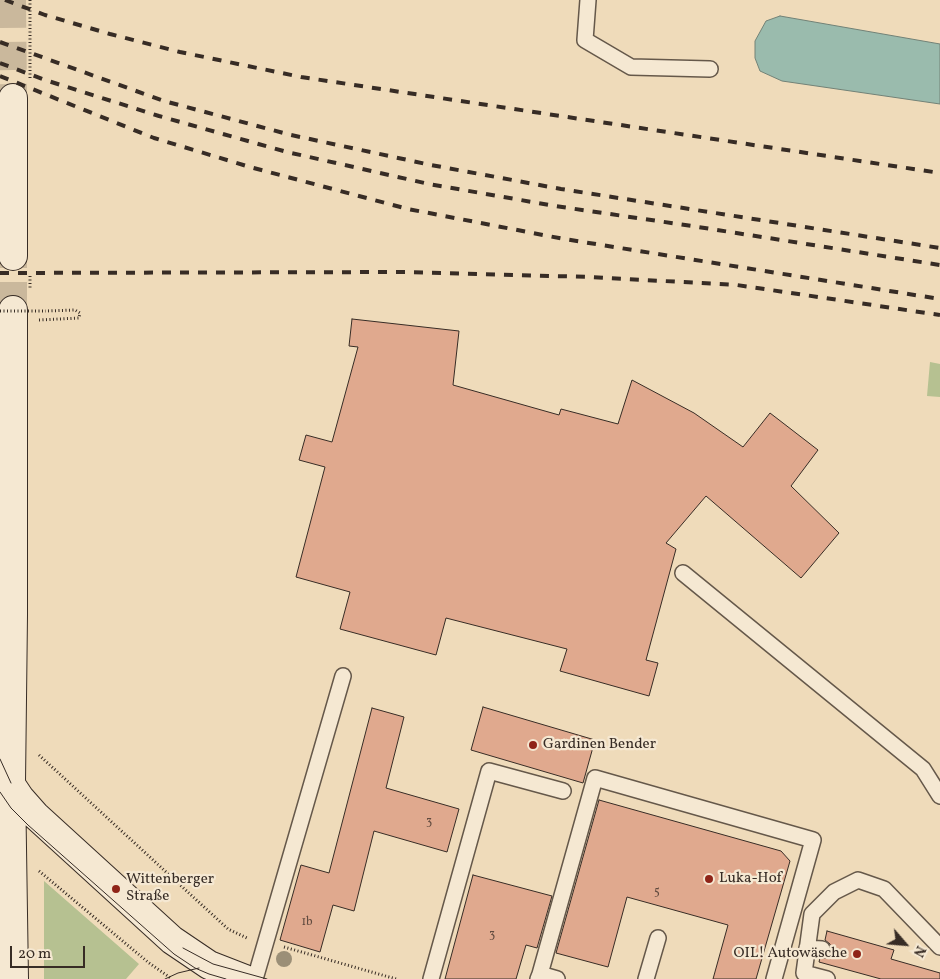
<!DOCTYPE html>
<meta charset="utf-8">
<style>
body{margin:0}
#map{position:relative;width:940px;height:979px;overflow:hidden;background:#efdbba;font-family:Vollkorn,serif}
canvas{display:block}
.north{position:absolute;left:880px;top:919px;width:50px;height:50px;-webkit-text-stroke:4px #f5e8d2;paint-order:stroke;rotate:117deg;font-size:14px;font-weight:700;line-height:20px;text-align:center;color:#372c25}
.north::after{content:'';display:block;margin:auto;width:18px;height:22px;background:#372c25;clip-path:polygon(50% 0,100% 100%,50% 72%,0 100%)}
.scale{position:absolute;left:10px;top:946px;width:75px;height:22px;box-sizing:border-box;border:2px solid #372c25;border-top:0;padding-left:6px;font-size:15px;line-height:18px;white-space:nowrap;color:#372c25;-webkit-text-stroke:4px #f5e8d2;paint-order:stroke}
</style>
<div id="map">
<canvas width="940" height="979"></canvas>
<div class="north">N</div>
<div class="scale">20 m</div>
</div>
<script>
const context = document.querySelector('canvas').getContext('2d');
context.lineJoin = 'round';
function fillPath(path, color) {
  context.fillStyle = color;
  context.fill(path, 'evenodd');
}
function shape(rows) {
  const path = new Path2D();
  for (const r of rows) {
    path.moveTo(r[0], r[1]);
    for (let i = 2; i < r.length; i += 2) path.lineTo(r[i], r[i + 1]);
  }
  return path;
}
function strokePath(path, color, width, dash) {
  context.strokeStyle = color;
  context.lineWidth = width;
  context.lineCap = dash ? 'butt' : 'round';
  context.setLineDash(dash || []);
  context.stroke(path);
}
function drawText(font, color, halo, rows, align = 'center') {
  context.font = font + ' Vollkorn,serif';
  context.lineWidth = 4.5;
  context.setLineDash([]);
  context.textBaseline = 'middle';
  context.strokeStyle = halo;
  context.fillStyle = color;
  for (const [text, x, y, turn = 0] of rows) {
    context.save();
    context.translate(x, y);
    context.rotate((+turn || 0) * Math.PI / 180);
    context.textAlign = isNaN(turn) ? turn : align;
    if (halo) context.strokeText(text, 0, 0);
    context.fillText(text, 0, 0);
    context.restore();
  }
}
fillPath(shape([
 [930,362,940,364,940,397,927,396],
 [44,881,139,964,126,979,44,979]
]), '#b6c191');
const water = shape([
 [780,16,940,44,940,104,782,81,760,71,755,58,755,41,766,21,780,16]
]);
fillPath(water, '#9abbad');
strokePath(water, '#728277', 1);
const building = shape([
 [352,319,459,331,453,385,559,415,561,409,618,424,632,380,694,413,743,447,770,413,818,450,791,486,839,533,801,578,706,496,666,543,676,549,646,660,658,663,649,696,560,671,567,649,446,618,436,655,340,629,350,592,296,577,325,467,299,460,306,435,332,442,358,347,349,346,352,319],
 [483,707,595,740,583,783,471,750,483,707],
 [372,708,404,717,386,788,459,809,447,852,374,831,354,911,333,905,320,952,280,940,301,865,329,873,372,708],
 [599,800,781,851,790,861,756,979,713,979,728,925,627,897,608,967,556,953,599,800],
 [473,875,552,896,537,948,526,945,516,979,445,979,473,875],
 [827,931,894,950,891,959,940,973,940,979,881,979,819,962,820,958,826,958,829,955,831,950,830,944,825,940,827,931]
]);
fillPath(building, '#e0a98e');
strokePath(building, '#372c25', 1);
strokePath(shape([
 [12,0,13,98],
 [13,310,13,256]
]), '#cab89c', 28, [28, 14]);
const service = shape([
 [588,0,585,40,631,67,710,69],
 [683,573,923,769,940,796],
 [807,948,822,949],
 [540,974,595,778,813,840,774,979],
 [255,979,343,676],
 [431,979,489,771,563,791],
 [538,979,540,974,557,979],
 [646,979,658,938],
 [827,979,804,973,812,914,834,892,858,880,884,889,940,947]
]);
const secondary = shape([
 [13,256,13,98],
 [13,310,13,615,11,783,14,979],
 [8,780,20,798,35,815,172,940,209,965,245,979]
]);
strokePath(service, '#65584a', 18);
strokePath(secondary, '#372c25', 30);
strokePath(shape([
 [30,0,30,79],
 [30,276,30,289],
 [39,320,79,318,80,313,75,310,45,311],
 [39,755,228,929,247,938],
 [39,871,149,963,172,979],
 [284,947,396,979]
]), '#372c25', 3, [1, 2.5]);
strokePath(service, '#f5e8d2', 15);
strokePath(secondary, '#f5e8d2', 28);
strokePath(shape([
 [0,759,11,783],
 [0,792,11,808,28,825,174,954,195,968,209,974,226,979],
 [183,948,213,964,267,979],
 [165,979,178,973,199,968]
]), '#372c25', 1);
strokePath(shape([
 [5,0,45,15,110,34,180,52,301,77,940,173],
 [0,42,164,101,291,135,431,165,561,189,940,248],
 [0,63,45,80,159,116,287,152,429,184,555,206,692,226,940,265],
 [0,76,154,138,250,167,408,209,564,239,940,299],
 [0,273,406,272,590,277,737,285,940,315]
]), '#372c25', 4, [9, 9]);
strokePath(shape([
 [0,311,45,311]
]), '#372c25', 3, [1, 2.5]);
context.fillStyle = '#9b8f77';
for (const [x, y] of [
 [284,959]
]) {
  context.beginPath();
  context.arc(x, y, 8, 0, 2 * Math.PI);
  context.fill();
}
for (const [x, y, r, color] of [
 [533,745,5,"#8f2418"],
 [709,879,5,"#8f2418"],
 [116,889,5,"#8f2418"],
 [857,954,5,"#8f2418"]
]) {
  const dot = new Path2D();
  dot.arc(x, y, r, 0, 2 * Math.PI);
  context.fillStyle = color;
  context.fill(dot);
  strokePath(dot, '#f5e8d2', 2);
}
drawText('12px', '#614b3f', null, [
 ["3",429,823],
 ["5",657,893],
 ["1b",307,923],
 ["3",492,936]
]);
drawText('15px', '#372c25', '#f5e8d2', [
 ["Gardinen Bender",543,745],
 ["Luka-Hof",719,879],
 ["Wittenberger",126,880],
 ["Straße",126,897],
 ["OIL! Autowäsche",847,954,"right"]
], 'left');
</script>
